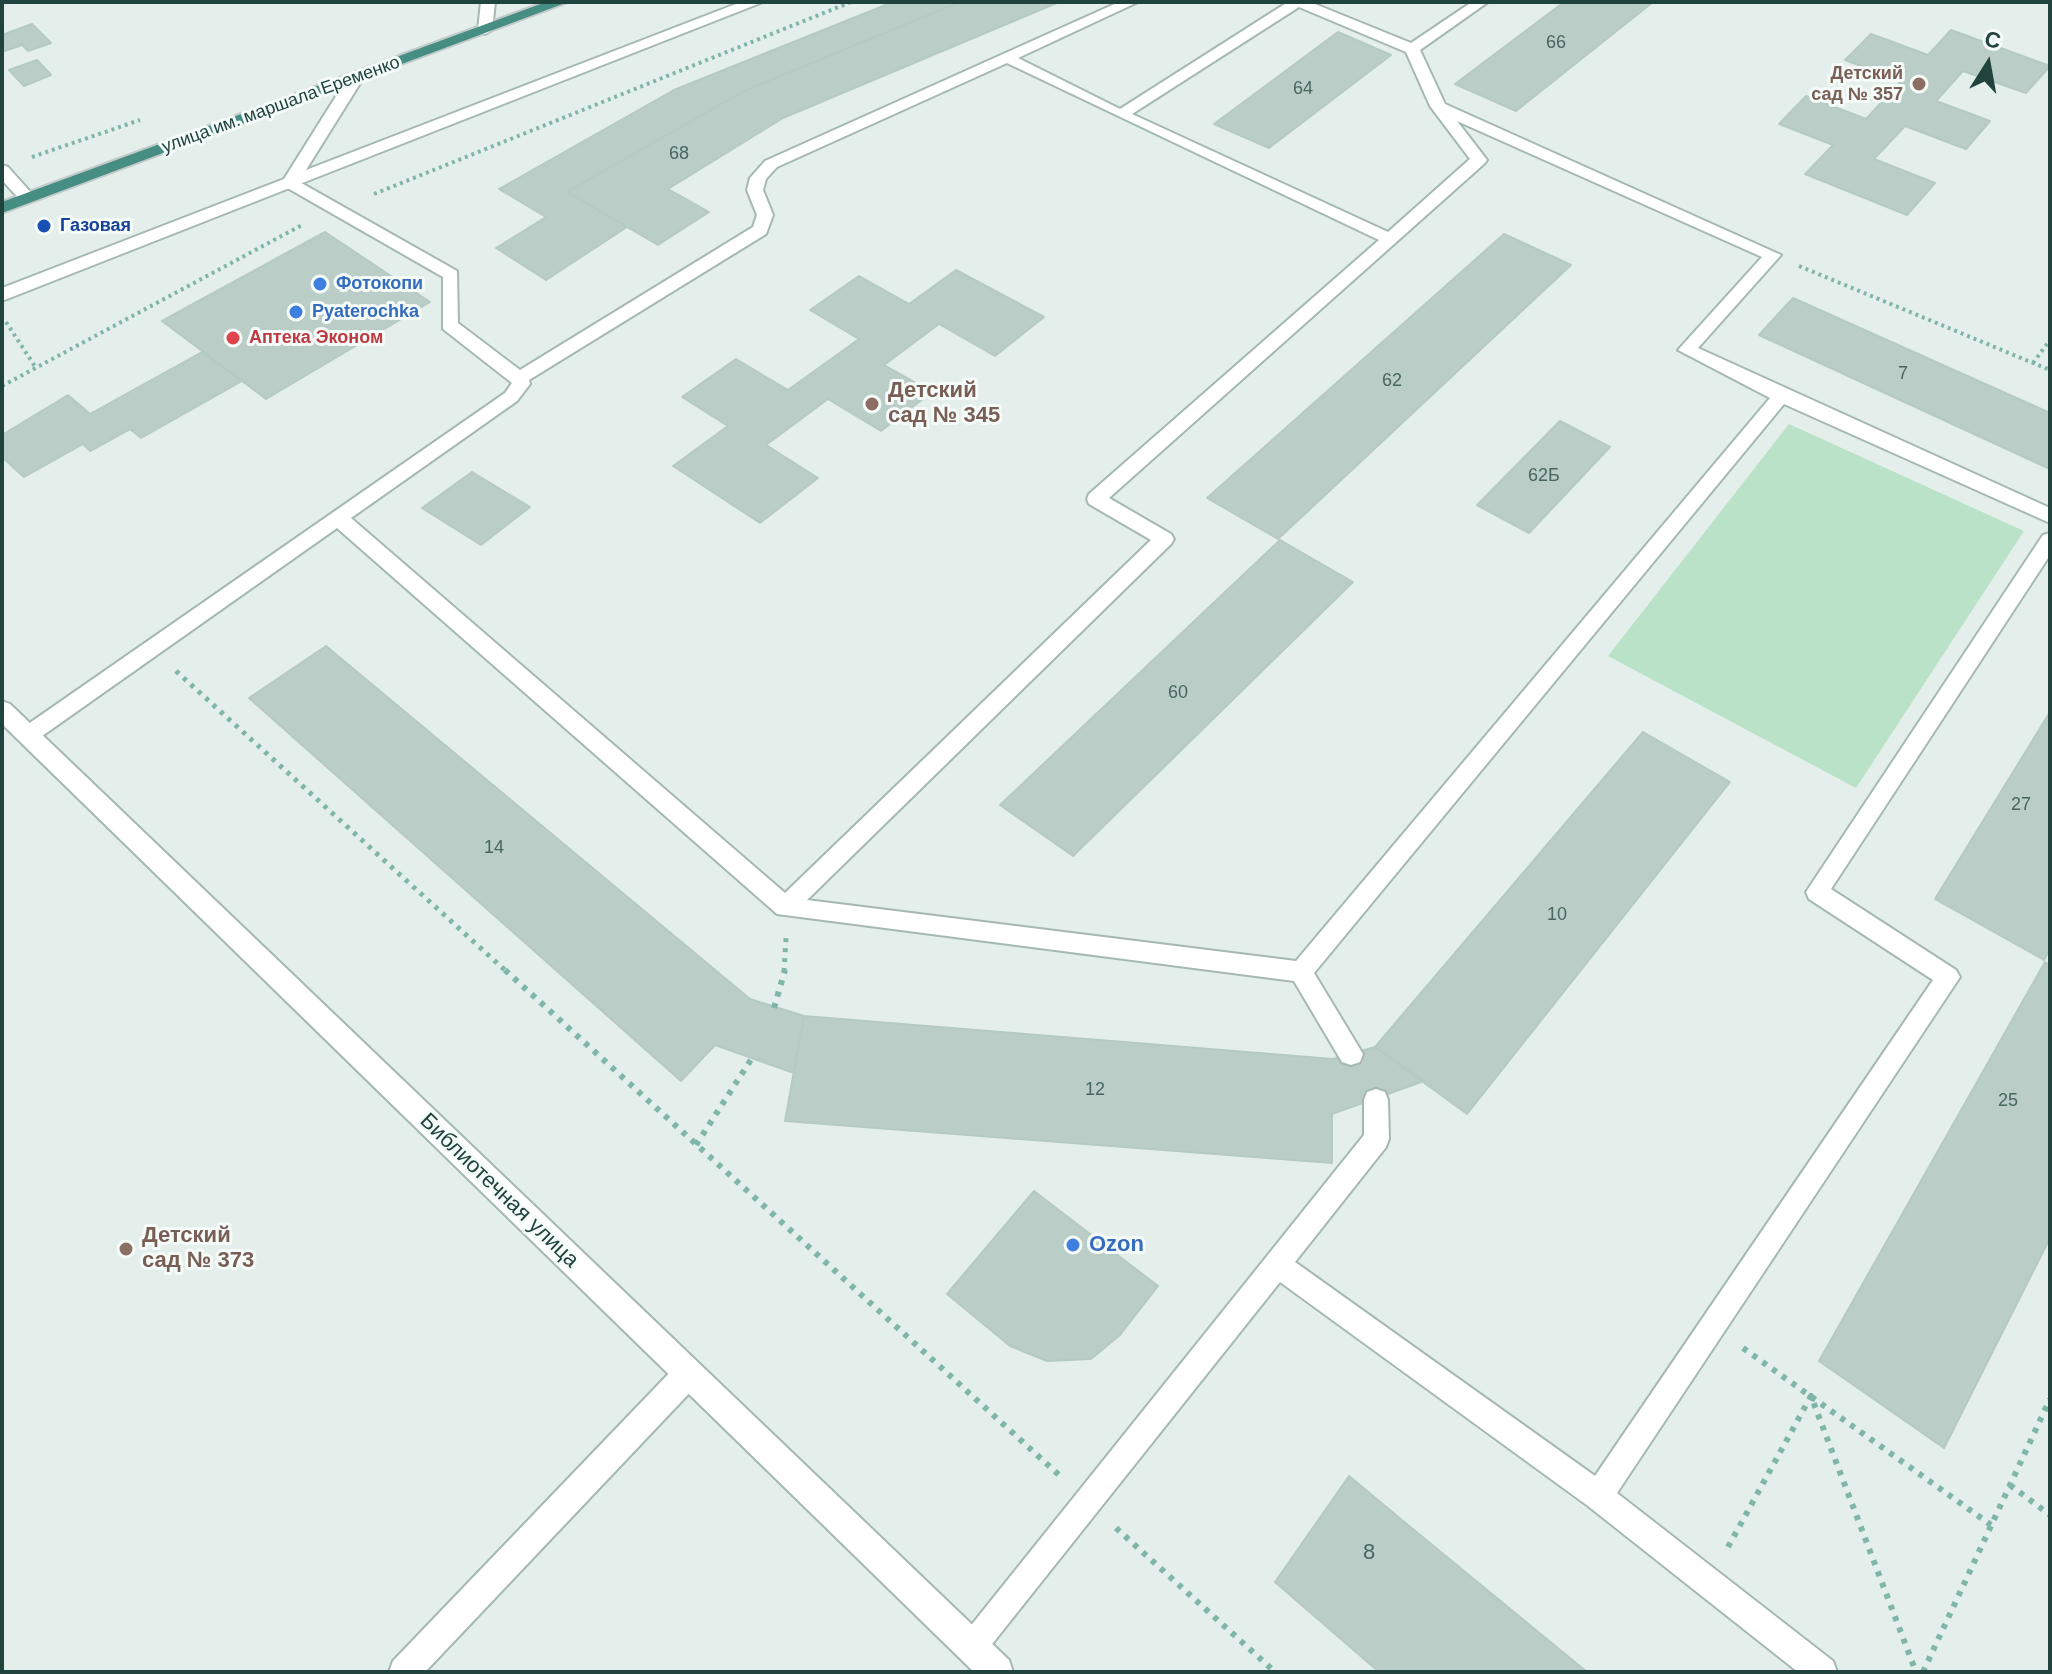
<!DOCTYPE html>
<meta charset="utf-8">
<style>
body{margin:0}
#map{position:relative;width:2052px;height:1674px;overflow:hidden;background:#e4efeb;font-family:Helvetica,sans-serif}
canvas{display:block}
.frame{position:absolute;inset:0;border:4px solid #20433d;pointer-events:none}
.north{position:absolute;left:1948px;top:24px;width:80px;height:80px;-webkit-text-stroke:6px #f5fbf8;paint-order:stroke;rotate:11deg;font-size:22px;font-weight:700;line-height:32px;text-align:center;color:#20433d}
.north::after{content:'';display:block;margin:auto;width:28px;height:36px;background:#20433d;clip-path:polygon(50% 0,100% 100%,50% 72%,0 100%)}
</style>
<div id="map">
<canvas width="2052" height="1674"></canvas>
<div class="frame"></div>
<div class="north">С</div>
</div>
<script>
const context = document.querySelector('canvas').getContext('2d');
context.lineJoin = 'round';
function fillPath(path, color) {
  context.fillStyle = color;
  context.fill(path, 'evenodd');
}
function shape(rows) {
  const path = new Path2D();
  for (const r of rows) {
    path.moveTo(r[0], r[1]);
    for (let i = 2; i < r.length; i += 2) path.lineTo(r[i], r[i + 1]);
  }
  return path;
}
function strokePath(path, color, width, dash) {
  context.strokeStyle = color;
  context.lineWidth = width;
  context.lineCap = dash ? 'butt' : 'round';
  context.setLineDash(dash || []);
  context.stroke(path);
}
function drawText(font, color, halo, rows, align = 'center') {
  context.font = font + ' Helvetica,sans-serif';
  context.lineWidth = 6;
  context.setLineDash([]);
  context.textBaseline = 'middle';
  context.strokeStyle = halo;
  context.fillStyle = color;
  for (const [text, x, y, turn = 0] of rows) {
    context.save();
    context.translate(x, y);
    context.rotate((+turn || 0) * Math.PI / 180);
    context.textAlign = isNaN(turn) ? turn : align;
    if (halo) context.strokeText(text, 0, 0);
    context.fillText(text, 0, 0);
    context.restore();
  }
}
fillPath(shape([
 [1789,424,2024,531,1856,788,1608,656]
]), '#bae2c8');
const building = shape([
 [893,2,960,2,744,91,567,192,627,227,546,280,496,248,546,217,499,189,674,90,893,2],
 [960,2,1059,2,783,118,668,189,709,212,658,245,567,192,744,91,960,2],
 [1564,2,1653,2,1516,111,1455,84,1564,2],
 [32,24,51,43,28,51,22,45,2,52,2,35,32,24],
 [1951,30,2050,66,2026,93,1963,71,1936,101,1990,121,1966,149,1905,126,1874,159,1935,183,1907,215,1805,174,1833,145,1779,124,1806,96,1866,119,1901,81,1845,60,1871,34,1928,55,1951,30],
 [1338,32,1391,55,1269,148,1214,124,1338,32],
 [37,60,51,75,24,86,9,70,37,60],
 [325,232,430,302,266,399,162,321,325,232],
 [1504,234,1571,265,1278,539,1207,498,1504,234],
 [956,270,1044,317,995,356,939,324,884,365,932,392,881,431,828,399,766,445,818,478,760,523,673,466,728,426,682,397,736,359,788,390,859,339,810,310,859,276,909,304,956,270],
 [1793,298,2050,413,2050,469,1759,335,1793,298],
 [202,352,242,381,141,438,130,429,90,451,83,444,24,477,2,457,2,435,68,395,90,414,202,352],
 [1560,421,1610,447,1529,533,1477,505,1560,421],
 [472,472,530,507,481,545,422,508,472,472],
 [1280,540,1353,582,1073,856,1000,805,1280,540],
 [326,646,750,999,804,1016,794,1073,715,1045,681,1081,249,698,326,646],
 [2050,712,2050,949,2044,960,1935,899,2050,712],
 [1643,732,1730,782,1467,1114,1375,1047,1643,732],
 [2045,962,2050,965,2050,1238,1944,1448,1819,1361,2045,962],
 [804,1016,1333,1059,1375,1047,1424,1081,1332,1114,1332,1163,785,1121,804,1016],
 [1034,1191,1158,1286,1120,1335,1091,1359,1047,1361,1010,1346,947,1294,1034,1191],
 [1349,1476,1408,1525,1587,1672,1379,1672,1275,1582,1349,1476]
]);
fillPath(building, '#bbcdc7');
strokePath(building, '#b5cac3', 2);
const service = shape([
 [481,2,495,2,492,30,485,34,478,30,481,2],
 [1119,2,1138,2,1018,58,1120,109,1288,2,1310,2,1411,43,1472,2,1488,2,1420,50,1445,104,1781,255,1698,348,2050,508,2050,523,1784,404,1314,973,1363,1054,1360,1062,1351,1065,1342,1062,1294,981,777,914,337,528,35,741,21,741,17,735,21,729,505,393,512,383,443,329,443,277,284,186,284,180,296,180,457,271,458,323,520,370,753,227,757,215,747,190,750,178,765,161,1119,2],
 [1299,7,1406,52,1430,106,1470,159,1388,232,1132,114,1299,7],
 [1007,63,1379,240,1089,494,1087,499,1089,504,1151,540,785,893,351,518,517,401,530,384,529,380,766,234,773,215,763,190,766,179,777,167,1007,63],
 [1457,121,1762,257,1678,350,1770,398,1296,961,807,900,1171,544,1174,539,1171,534,1109,498,1485,163,1487,160,1457,121],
 [2,165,8,167,33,195,33,201,21,201,2,180,2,165],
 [2050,533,2050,555,1831,889,1956,970,1960,977,1617,1493,1833,1661,1837,1672,1798,1672,1588,1506,1280,1282,981,1658,971,1663,961,1658,956,1648,961,1638,1364,1135,1364,1100,1367,1092,1376,1089,1385,1092,1388,1100,1389,1139,1386,1147,1295,1262,1595,1476,1933,980,1809,899,1806,892,2043,535,2050,533],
 [688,1360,698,1364,702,1374,698,1384,425,1672,389,1672,393,1661,678,1364,688,1360]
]);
const minor = shape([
 [741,2,763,2,2,301,2,288,284,179,350,74,364,77,306,170,741,2],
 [2,701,10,704,1009,1660,1013,1672,974,1672,2,724,2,701]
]);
const trunk = shape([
 [546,2,568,2,2,213,2,202,546,2]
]);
strokePath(service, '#a5b8b3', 4);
strokePath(minor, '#a5b8b3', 4);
strokePath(trunk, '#c1cac9', 4);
strokePath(shape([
 [32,157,140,120],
 [374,194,851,2],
 [1799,266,2050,370],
 [6,322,36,368],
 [2033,363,2050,340],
 [2,386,302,225]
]), '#80b6aa', 4, [3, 4]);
strokePath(shape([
 [176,671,507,972],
 [784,972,786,938]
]), '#80b6aa', 5, [4, 6]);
strokePath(shape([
 [505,970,1059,1475],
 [774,1008,785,970],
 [696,1145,752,1058],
 [1743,1348,1991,1525],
 [2010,1485,2050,1515],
 [1116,1528,1275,1672],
 [1728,1547,1811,1396,1916,1672],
 [1923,1672,2050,1399]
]), '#80b6aa', 6, [5, 7]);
fillPath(service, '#fff');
fillPath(minor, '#fff');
fillPath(trunk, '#468e84');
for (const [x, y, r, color] of [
 [1919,84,8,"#8d6e63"],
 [44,226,8,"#1a4fb4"],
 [320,284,8,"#3f7fe0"],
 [296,312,8,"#3f7fe0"],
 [233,338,8,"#e0444e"],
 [872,404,8,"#8d6e63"],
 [1073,1245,8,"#3f7fe0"],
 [126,1249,8,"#8d6e63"]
]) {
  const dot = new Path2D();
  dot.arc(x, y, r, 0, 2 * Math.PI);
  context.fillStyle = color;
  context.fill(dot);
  strokePath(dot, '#f5fbf8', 3);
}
drawText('18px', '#476660', null, [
 ["66",1556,43],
 ["64",1303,89],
 ["68",679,154],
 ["7",1903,374],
 ["62",1392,381],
 ["62Б",1544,476],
 ["60",1178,693],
 ["27",2021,805],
 ["14",494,848],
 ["10",1557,915],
 ["12",1095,1090],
 ["25",2008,1101]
]);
drawText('bold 18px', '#785e54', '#f5fbf8', [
 ["Детский",1903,74],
 ["сад № 357",1903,95]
], 'right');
drawText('18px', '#20433d', '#f5fbf8', [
 ["улица им. маршала Еременко",281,105,-20]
]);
drawText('bold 18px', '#164399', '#f5fbf8', [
 ["Газовая",60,226]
], 'left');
drawText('bold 18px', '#366cbe', '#f5fbf8', [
 ["Фотокопи",336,284],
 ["Pyaterochka",312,312]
], 'left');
drawText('bold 18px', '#be3a42', '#f5fbf8', [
 ["Аптека Эконом",249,338]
], 'left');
drawText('bold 22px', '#785e54', '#f5fbf8', [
 ["Детский",888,391],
 ["сад № 345",888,416],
 ["Детский",142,1236],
 ["сад № 373",142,1261]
], 'left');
drawText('22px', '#20433d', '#f5fbf8', [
 ["Библиотечная улица",499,1191,44]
]);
drawText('bold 22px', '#366cbe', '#f5fbf8', [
 ["Ozon",1089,1245]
], 'left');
drawText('22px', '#476660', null, [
 ["8",1369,1553]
]);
</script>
